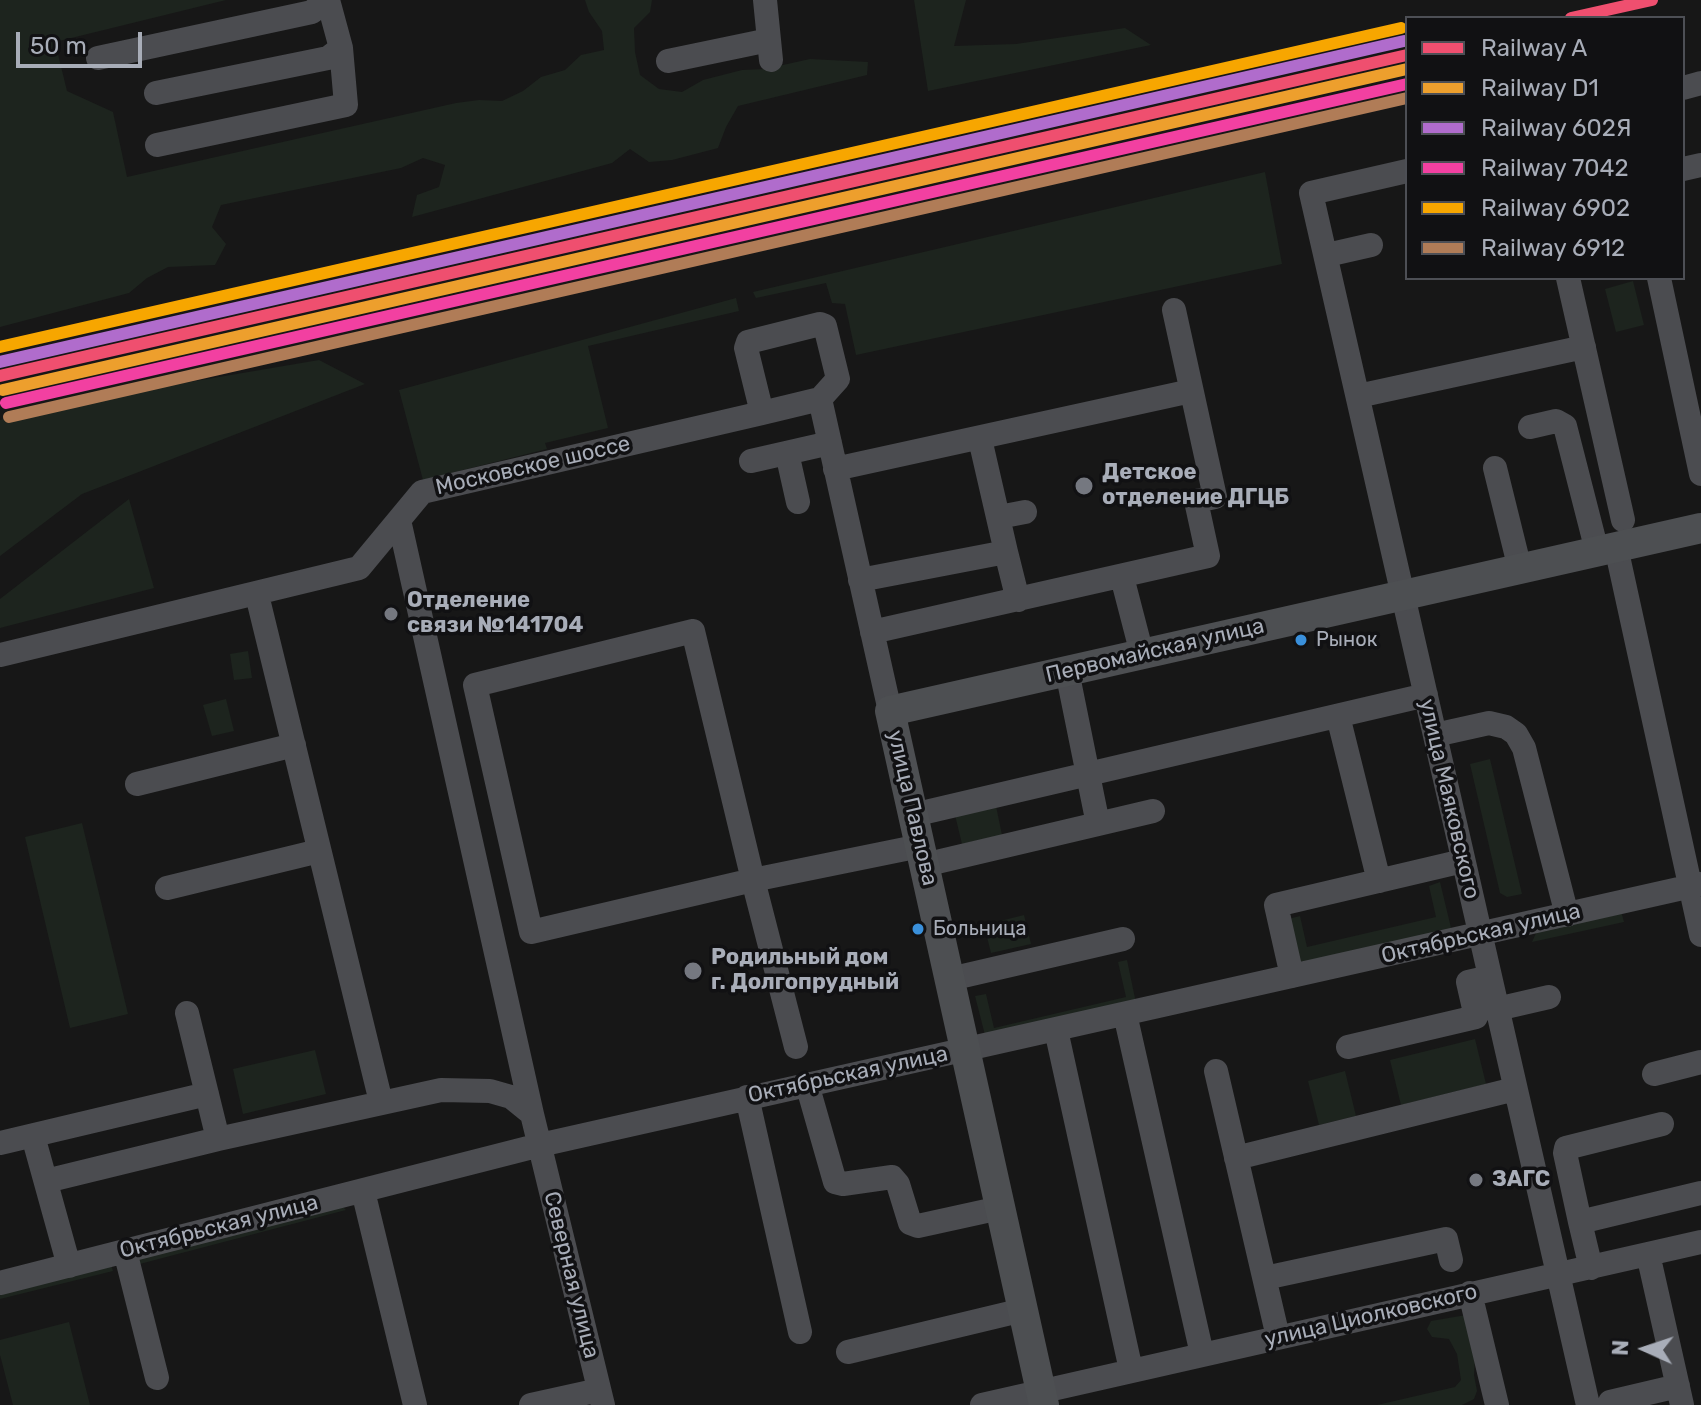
<!DOCTYPE html>
<meta charset="utf-8">
<style>
body{margin:0}
#map{position:relative;width:1701px;height:1405px;overflow:hidden;background:#171717;font-family:Rubik,sans-serif}
canvas{display:block}
.legend{position:absolute;left:1405px;top:16px;width:280px;height:264px;box-sizing:border-box;background:#111113;border:2px solid #4d4f55;margin:0;padding:10px 14px;list-style:none;font-size:24px;color:#a8adb8}
.legend li{display:flex;align-items:center;gap:16px;height:40px}
.legend b{width:40px;border:2px solid #4d4f55}
.north{position:absolute;left:1605px;top:1309px;width:80px;height:80px;-webkit-text-stroke:6px #111113;paint-order:stroke;rotate:273deg;font-size:22px;font-weight:700;line-height:32px;text-align:center;color:#a8adb8}
.north::after{content:'';display:block;margin:auto;width:28px;height:36px;background:#a8adb8;clip-path:polygon(50% 0,100% 100%,50% 72%,0 100%)}
.scale{position:absolute;left:16px;top:32px;width:126px;height:36px;box-sizing:border-box;border:4px solid #a8adb8;border-top:0;padding-left:10px;font-size:24px;line-height:28px;white-space:nowrap;color:#a8adb8;-webkit-text-stroke:6px #111113;paint-order:stroke}
</style>
<div id="map">
<canvas width="1701" height="1405"></canvas>
<ul class="legend">
<li><b style="height:10px;background:#ef4f6f"></b>Railway A</li>
<li><b style="height:10px;background:#ed9f2d"></b>Railway D1</li>
<li><b style="height:10px;background:#b06ccc"></b>Railway 602Я</li>
<li><b style="height:10px;background:#f240a1"></b>Railway 7042</li>
<li><b style="height:10px;background:#f7a600"></b>Railway 6902</li>
<li><b style="height:10px;background:#b07c57"></b>Railway 6912</li>
</ul>
<div class="north">N</div>
<div class="scale">50 m</div>
</div>
<script>
const context = document.querySelector('canvas').getContext('2d');
context.lineJoin = 'round';
function fillPath(path, color) {
  context.fillStyle = color;
  context.fill(path, 'evenodd');
}
function shape(rows) {
  const path = new Path2D();
  for (const r of rows) {
    path.moveTo(r[0], r[1]);
    for (let i = 2; i < r.length; i += 2) path.lineTo(r[i], r[i + 1]);
  }
  return path;
}
function strokePath(path, color, width, dash) {
  context.strokeStyle = color;
  context.lineWidth = width;
  context.lineCap = dash ? 'butt' : 'round';
  context.setLineDash(dash || []);
  context.stroke(path);
}
function drawText(font, color, halo, rows, align = 'center') {
  context.font = font + ' Rubik,sans-serif';
  context.lineWidth = 7;
  context.setLineDash([]);
  context.textBaseline = 'middle';
  context.strokeStyle = halo;
  context.fillStyle = color;
  for (const [text, x, y, turn = 0] of rows) {
    context.save();
    context.translate(x, y);
    context.rotate((+turn || 0) * Math.PI / 180);
    context.textAlign = isNaN(turn) ? turn : align;
    if (halo) context.strokeText(text, 0, 0);
    context.fillText(text, 0, 0);
    context.restore();
  }
}
fillPath(shape([
 [0,0,226,0,55,42,67,91,113,112,127,177,456,103,479,100,502,101,523,91,541,77,565,70,581,55,604,50,602,31,589,12,585,0,652,0,650,12,634,28,635,52,640,75,659,89,682,92,703,80,742,70,765,69,810,59,868,62,867,75,738,106,726,127,718,148,672,160,649,162,630,149,612,163,412,217,417,195,439,187,445,165,423,158,401,168,221,205,212,227,226,244,215,265,168,267,147,278,129,293,0,327],
 [914,0,966,0,954,46,1016,44,1125,28,1151,45,928,91],
 [1265,172,1282,264,856,355,845,304,832,303,826,283,756,298,753,292],
 [1633,281,1644,325,1616,332,1605,289],
 [736,298,739,311,588,346,608,428,545,443,547,449,423,480,399,390],
 [319,360,365,384,82,494,0,556,0,420,78,401],
 [129,499,154,588,0,628,0,599],
 [248,651,252,678,234,680,230,654],
 [226,699,234,731,212,736,203,705],
 [1490,759,1522,894,1507,897,1500,893,1470,764],
 [996,806,1002,835,962,844,955,815],
 [82,823,128,1014,70,1028,25,837],
 [1440,882,1452,932,1300,963,1288,919,1300,916,1307,947,1436,917,1429,886],
 [1621,911,1624,922,1532,942,1537,931],
 [1024,915,1031,944,991,953,984,925],
 [1127,960,1136,1003,985,1035,975,996,986,994,994,1028,1126,997,1118,962],
 [1475,1039,1486,1084,1401,1105,1390,1060],
 [315,1050,326,1094,243,1114,233,1069],
 [1345,1071,1356,1116,1319,1125,1308,1081],
 [340,1204,346,1210,132,1266,135,1257],
 [111,1264,113,1271,0,1299,0,1294],
 [1466,1315,1476,1339,1474,1375,1477,1391,1474,1399,1462,1405,1377,1405,1455,1387,1461,1380,1457,1354,1449,1339,1432,1337,1427,1329,1431,1321],
 [69,1322,90,1405,13,1405,0,1355,0,1340]
]), '#1d241e');
strokePath(shape([
 [765,0,771,60],
 [98,58,312,12,325,0],
 [668,61,769,40],
 [1683,88,1701,83],
 [156,93,328,58,341,48],
 [157,145,346,105,341,48,328,0],
 [1683,169,1701,165],
 [1407,171,1311,193,1588,1405],
 [1327,255,1371,245],
 [1568,278,1623,520],
 [1659,278,1701,474],
 [1358,396,1584,347],
 [820,399,890,711],
 [1530,427,1556,421,1565,426,1597,551],
 [787,453,798,502],
 [751,461,830,443],
 [1495,468,1520,569],
 [835,469,1191,391],
 [999,517,1025,512],
 [399,520,532,1114,603,1405],
 [1616,547,1701,935],
 [1006,552,1018,600],
 [1122,577,1142,654],
 [860,580,1006,552,980,439],
 [257,595,381,1102],
 [693,631,753,880,531,932,475,685,693,631],
 [872,632,1208,556,1196,501,1215,497,1174,310],
 [0,655,359,568,422,492,624,445,762,413,820,399,838,379,825,326,820,324,748,342,746,348,762,413],
 [1067,671,1098,824],
 [1338,716,1379,881],
 [1435,735,1489,723,1506,727,1516,734,1524,748,1567,915],
 [137,784,294,745],
 [913,815,1426,695],
 [924,865,1153,811],
 [167,888,319,851],
 [1292,976,1276,905,1463,861],
 [950,979,1123,939],
 [1497,1009,1549,997],
 [187,1013,218,1139],
 [1125,1014,1202,1354],
 [1056,1030,1131,1370],
 [796,1047,753,880,920,846],
 [1348,1047,1476,1017,1468,982,1490,977],
 [1216,1071,1278,1337],
 [1654,1074,1701,1062],
 [807,1084,835,1182,843,1184,892,1177,898,1184,910,1223,918,1226,1000,1208],
 [747,1097,800,1332],
 [33,1136,69,1266],
 [0,1143,207,1094],
 [1236,1158,1515,1089],
 [46,1181,218,1139,441,1090,490,1091,511,1097,532,1114],
 [363,1191,415,1405],
 [1580,1222,1565,1153,1566,1148,1662,1124],
 [125,1251,157,1378],
 [1648,1254,1682,1405],
 [1591,1268,1580,1222,1701,1193],
 [1265,1278,1446,1239,1451,1260],
 [0,1283,540,1145,1701,884],
 [1470,1293,1497,1405],
 [848,1352,1023,1310],
 [1610,1402,1678,1386],
 [531,1405,599,1390],
 [982,1405,1701,1242]
]), '#4b4c50', 24);
strokePath(shape([
 [1044,1405,890,711,1701,528]
]), '#4d4f52', 30);
strokePath(shape([
 [1571,18,1652,0],
 [0,376,1407,55]
]), '#ef4f6f', 12);
strokePath(shape([
 [3,390,1407,69]
]), '#ed9f2d', 12);
strokePath(shape([
 [0,362,1404,41]
]), '#b06ccc', 12);
strokePath(shape([
 [6,403,1407,84]
]), '#f240a1', 12);
strokePath(shape([
 [0,347,1401,28]
]), '#f7a600', 12);
strokePath(shape([
 [9,417,1407,98]
]), '#b07c57', 12);
for (const [x, y, r, color] of [
 [1084,486,10,"#757880"],
 [391,614,8,"#757880"],
 [1301,640,7,"#3a90db"],
 [918,929,7,"#3a90db"],
 [693,971,10,"#757880"],
 [1476,1180,8,"#757880"]
]) {
  const dot = new Path2D();
  dot.arc(x, y, r, 0, 2 * Math.PI);
  context.fillStyle = color;
  context.fill(dot);
  strokePath(dot, '#111113', 3);
}
drawText('20px', '#a8adb8', '#111113', [
 ["Рынок",1316,640],
 ["Больница",933,929]
], 'left');
drawText('22px', '#a8adb8', '#111113', [
 ["Московское шоссе",533,466,-13],
 ["Первомайская улица",1155,651,-13],
 ["улица Маяковского",1449,799,77],
 ["улица Павлова",912,808,77],
 ["Октябрьская улица",1481,934,-13],
 ["Октябрьская улица",848,1075,-12],
 ["Октябрьская улица",219,1227,-14],
 ["Северная улица",571,1275,76],
 ["улица Циолковского",1371,1316,-13]
]);
drawText('bold 22px', '#a8adb8', '#111113', [
 ["Детское",1102,473],
 ["отделение ДГЦБ",1102,498],
 ["Отделение",407,601],
 ["связи №141704",407,626],
 ["Родильный дом",711,958],
 ["г. Долгопрудный",711,983],
 ["ЗАГС",1492,1180]
], 'left');
</script>
